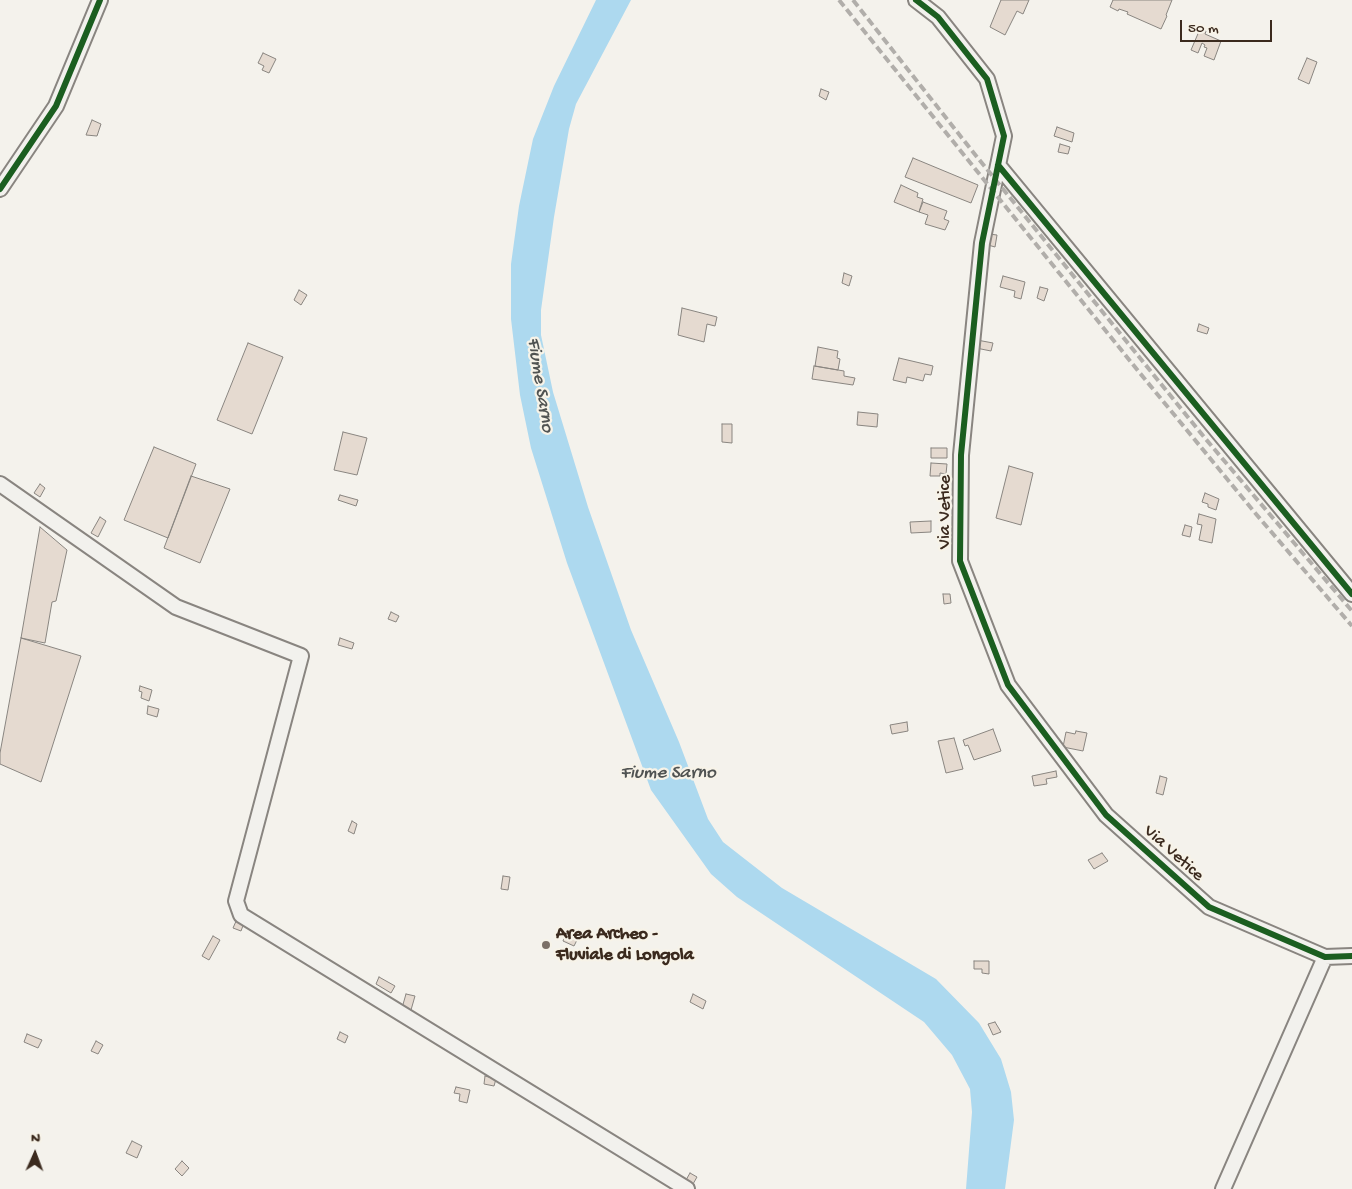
<!DOCTYPE html>
<style>
body{margin:0}
#map{position:relative;width:1352px;height:1189px;overflow:hidden;background:#f4f2ec;font-family:"Gochi Hand",sans-serif}
canvas{display:block}
.north{position:absolute;left:10px;top:1129px;width:50px;height:50px;-webkit-text-stroke:4px #f7f3e8;paint-order:stroke;rotate:2deg;font-size:14px;font-weight:700;line-height:20px;text-align:center;color:#3b2a1e}
.north::after{content:'';display:block;margin:auto;width:18px;height:22px;background:#3b2a1e;clip-path:polygon(50% 0,100% 100%,50% 72%,0 100%)}
.scale{position:absolute;left:1180px;top:20px;width:92px;height:22px;box-sizing:border-box;border:2px solid #3b2a1e;border-top:0;padding-left:6px;font-size:15px;line-height:18px;white-space:nowrap;color:#3b2a1e;-webkit-text-stroke:4px #f7f3e8;paint-order:stroke}
</style>
<div id="map">
<canvas width="1352" height="1189"></canvas>
<div class="north">N</div>
<div class="scale">50 m</div>
</div>
<script>
const context = document.querySelector('canvas').getContext('2d');
context.lineJoin = 'round';
function fillPath(path, color) {
  context.fillStyle = color;
  context.fill(path, 'evenodd');
}
function shape(rows) {
  const path = new Path2D();
  for (const r of rows) {
    path.moveTo(r[0], r[1]);
    for (let i = 2; i < r.length; i += 2) path.lineTo(r[i], r[i + 1]);
  }
  return path;
}
function strokePath(path, color, width, dash) {
  context.strokeStyle = color;
  context.lineWidth = width;
  context.lineCap = dash ? 'butt' : 'round';
  context.setLineDash(dash || []);
  context.stroke(path);
}
function drawText(font, color, halo, rows, align = 'center') {
  context.font = font + ' "Gochi Hand",sans-serif';
  context.lineWidth = 4.5;
  context.setLineDash([]);
  context.textBaseline = 'middle';
  context.strokeStyle = halo;
  context.fillStyle = color;
  for (const [text, x, y, turn = 0] of rows) {
    context.save();
    context.translate(x, y);
    context.rotate((+turn || 0) * Math.PI / 180);
    context.textAlign = isNaN(turn) ? turn : align;
    if (halo) context.strokeText(text, 0, 0);
    context.fillText(text, 0, 0);
    context.restore();
  }
}
fillPath(shape([
 [596,0,631,0,576,104,569,129,554,217,541,310,541,335,553,392,588,507,631,630,679,742,708,819,723,842,782,888,936,979,979,1023,1001,1059,1011,1092,1014,1120,1005,1189,966,1189,972,1112,970,1089,952,1055,924,1022,737,897,711,874,651,790,567,563,531,448,520,395,511,319,511,264,519,206,533,139,554,86]
]), '#add9ef');
const building = shape([
 [1001,0,1029,0,1023,14,1017,11,1005,35,990,27,1001,0],
 [1113,0,1172,0,1166,15,1167,16,1161,29,1127,14,1128,12,1119,9,1118,11,1110,7,1113,0],
 [1200,29,1206,31,1205,34,1221,41,1214,60,1204,56,1207,48,1204,47,1205,45,1202,43,1198,53,1191,50,1200,29],
 [263,53,276,59,269,73,262,70,264,66,258,63,263,53],
 [1307,58,1317,62,1309,84,1298,79,1307,58],
 [821,89,829,92,826,100,819,96,821,89],
 [92,120,101,124,97,136,86,135,92,120],
 [1057,127,1074,133,1072,142,1054,136,1057,127],
 [1060,144,1070,147,1068,154,1058,152,1060,144],
 [913,158,978,185,971,203,905,177,913,158],
 [901,185,918,193,917,197,923,199,919,212,894,202,901,185],
 [923,202,947,211,944,219,949,221,945,230,925,224,928,215,919,212,923,202],
 [989,234,997,235,995,247,988,245,989,234],
 [844,273,852,276,849,286,842,283,844,273],
 [1003,276,1025,282,1021,299,1014,297,1015,291,1000,287,1003,276],
 [1040,287,1048,289,1044,301,1037,298,1040,287],
 [299,290,307,295,301,305,294,300,299,290],
 [682,308,717,317,715,326,707,324,704,342,678,335,682,308],
 [1199,324,1209,328,1207,334,1197,331,1199,324],
 [977,340,993,343,991,351,976,348,977,340],
 [248,343,283,357,252,434,217,420,248,343],
 [818,347,838,351,837,358,840,359,838,370,815,366,818,347],
 [899,358,933,366,931,375,925,374,923,381,907,377,906,383,893,380,899,358],
 [814,366,844,371,844,376,855,378,853,385,812,379,814,366],
 [858,412,878,414,877,427,857,425,858,412],
 [722,424,732,424,732,443,722,442,722,424],
 [343,432,367,438,357,475,334,470,343,432],
 [154,447,196,464,168,538,124,520,154,447],
 [931,448,947,448,947,458,931,458,931,448],
 [931,463,947,464,946,474,940,473,940,476,930,476,931,463],
 [1009,466,1033,473,1021,525,996,518,1009,466],
 [191,476,230,489,200,563,164,548,191,476],
 [40,484,45,488,40,497,34,493,40,484],
 [1205,493,1219,499,1216,510,1208,507,1208,504,1202,502,1205,493],
 [340,495,358,500,356,506,338,500,340,495],
 [1199,514,1216,519,1212,543,1199,540,1202,525,1197,524,1199,514],
 [100,517,106,521,98,537,91,533,100,517],
 [931,521,931,532,911,533,910,522,931,521],
 [1185,525,1192,527,1190,537,1182,535,1185,525],
 [40,527,67,550,56,601,52,602,45,643,21,638,40,527],
 [943,594,950,594,951,603,944,604,943,594],
 [391,612,399,616,396,622,388,619,391,612],
 [21,638,81,656,41,782,0,764,0,753,21,638],
 [340,638,354,643,352,649,338,645,340,638],
 [140,686,152,690,149,701,141,698,142,692,139,691,140,686],
 [148,706,159,709,157,717,147,714,148,706],
 [907,722,908,731,892,734,890,725,907,722],
 [993,729,1001,751,974,760,968,745,965,746,963,740,993,729],
 [1076,731,1087,733,1083,751,1063,747,1066,732,1075,734,1076,731],
 [954,738,963,769,946,773,938,741,954,738],
 [1056,771,1057,777,1046,779,1047,784,1034,786,1032,776,1056,771],
 [1160,776,1167,778,1163,795,1156,793,1160,776],
 [352,821,357,824,354,834,348,831,352,821],
 [1102,853,1108,861,1094,869,1088,860,1102,853],
 [503,876,510,877,508,890,501,889,503,876],
 [237,919,244,923,241,931,233,928,237,919],
 [565,935,577,940,574,946,563,941,565,935],
 [213,936,220,940,209,960,202,956,213,936],
 [974,961,989,961,989,974,982,973,982,969,974,969,974,961],
 [379,977,395,986,391,993,376,984,379,977],
 [406,994,415,996,411,1010,402,1008,406,994],
 [693,994,706,1001,703,1009,690,1002,693,994],
 [995,1022,1001,1032,993,1035,988,1024,995,1022],
 [340,1032,348,1036,345,1043,337,1039,340,1032],
 [27,1034,42,1040,38,1048,24,1042,27,1034],
 [96,1041,103,1045,98,1054,91,1051,96,1041],
 [485,1076,496,1079,494,1086,484,1084,485,1076],
 [456,1087,470,1090,467,1103,459,1101,460,1094,454,1093,456,1087],
 [132,1141,142,1146,137,1158,126,1153,132,1141],
 [182,1161,189,1168,182,1176,175,1169,182,1161],
 [690,1173,697,1177,693,1184,686,1180,690,1173]
]);
fillPath(building, '#e5dad0');
strokePath(building, '#898580', 1);
const minor = shape([
 [916,0,938,17,987,79,1004,136,982,243,961,455,960,561,1008,685,1106,815,1209,907,1325,957,1352,956],
 [998,165,1352,594],
 [0,189,56,106,100,0],
 [0,484,176,607,301,656,236,901,241,915,687,1189],
 [1223,1189,1325,957]
]);
strokePath(minor, '#898580', 18);
strokePath(minor, '#f2f1ed', 14);
strokePath(shape([
 [839,0,1139,372,1256,514,1352,626],
 [853,0,973,152,1204,437,1352,611]
]), '#b1aeaa', 4, [8, 4]);
strokePath(shape([
 [916,0,938,17,987,79,1004,136,982,243,961,455,960,561,1008,685,1106,815,1209,907,1325,957,1352,956],
 [998,165,1352,594],
 [0,189,56,106,100,0]
]), '#1b5e20', 6);
for (const [x, y, r, color] of [
 [546,945,5,"#7c7066"]
]) {
  const dot = new Path2D();
  dot.arc(x, y, r, 0, 2 * Math.PI);
  context.fillStyle = color;
  context.fill(dot);
  strokePath(dot, '#f7f3e8', 2);
}
drawText('18px', '#3b2a1e', '#f7f3e8', [
 ["Via Vetice",946,512,-90],
 ["Via Vetice",1173,854,42]
]);
drawText('bold 18px', '#3b2a1e', '#f7f3e8', [
 ["Area Archeo -",556,935],
 ["Fluviale di Longola",556,956]
], 'left');
drawText('italic 19px', '#505352', '#f7f3e8', [
 ["Fiume Sarno",539,385,81],
 ["Fiume Sarno",668,774]
]);
</script>
